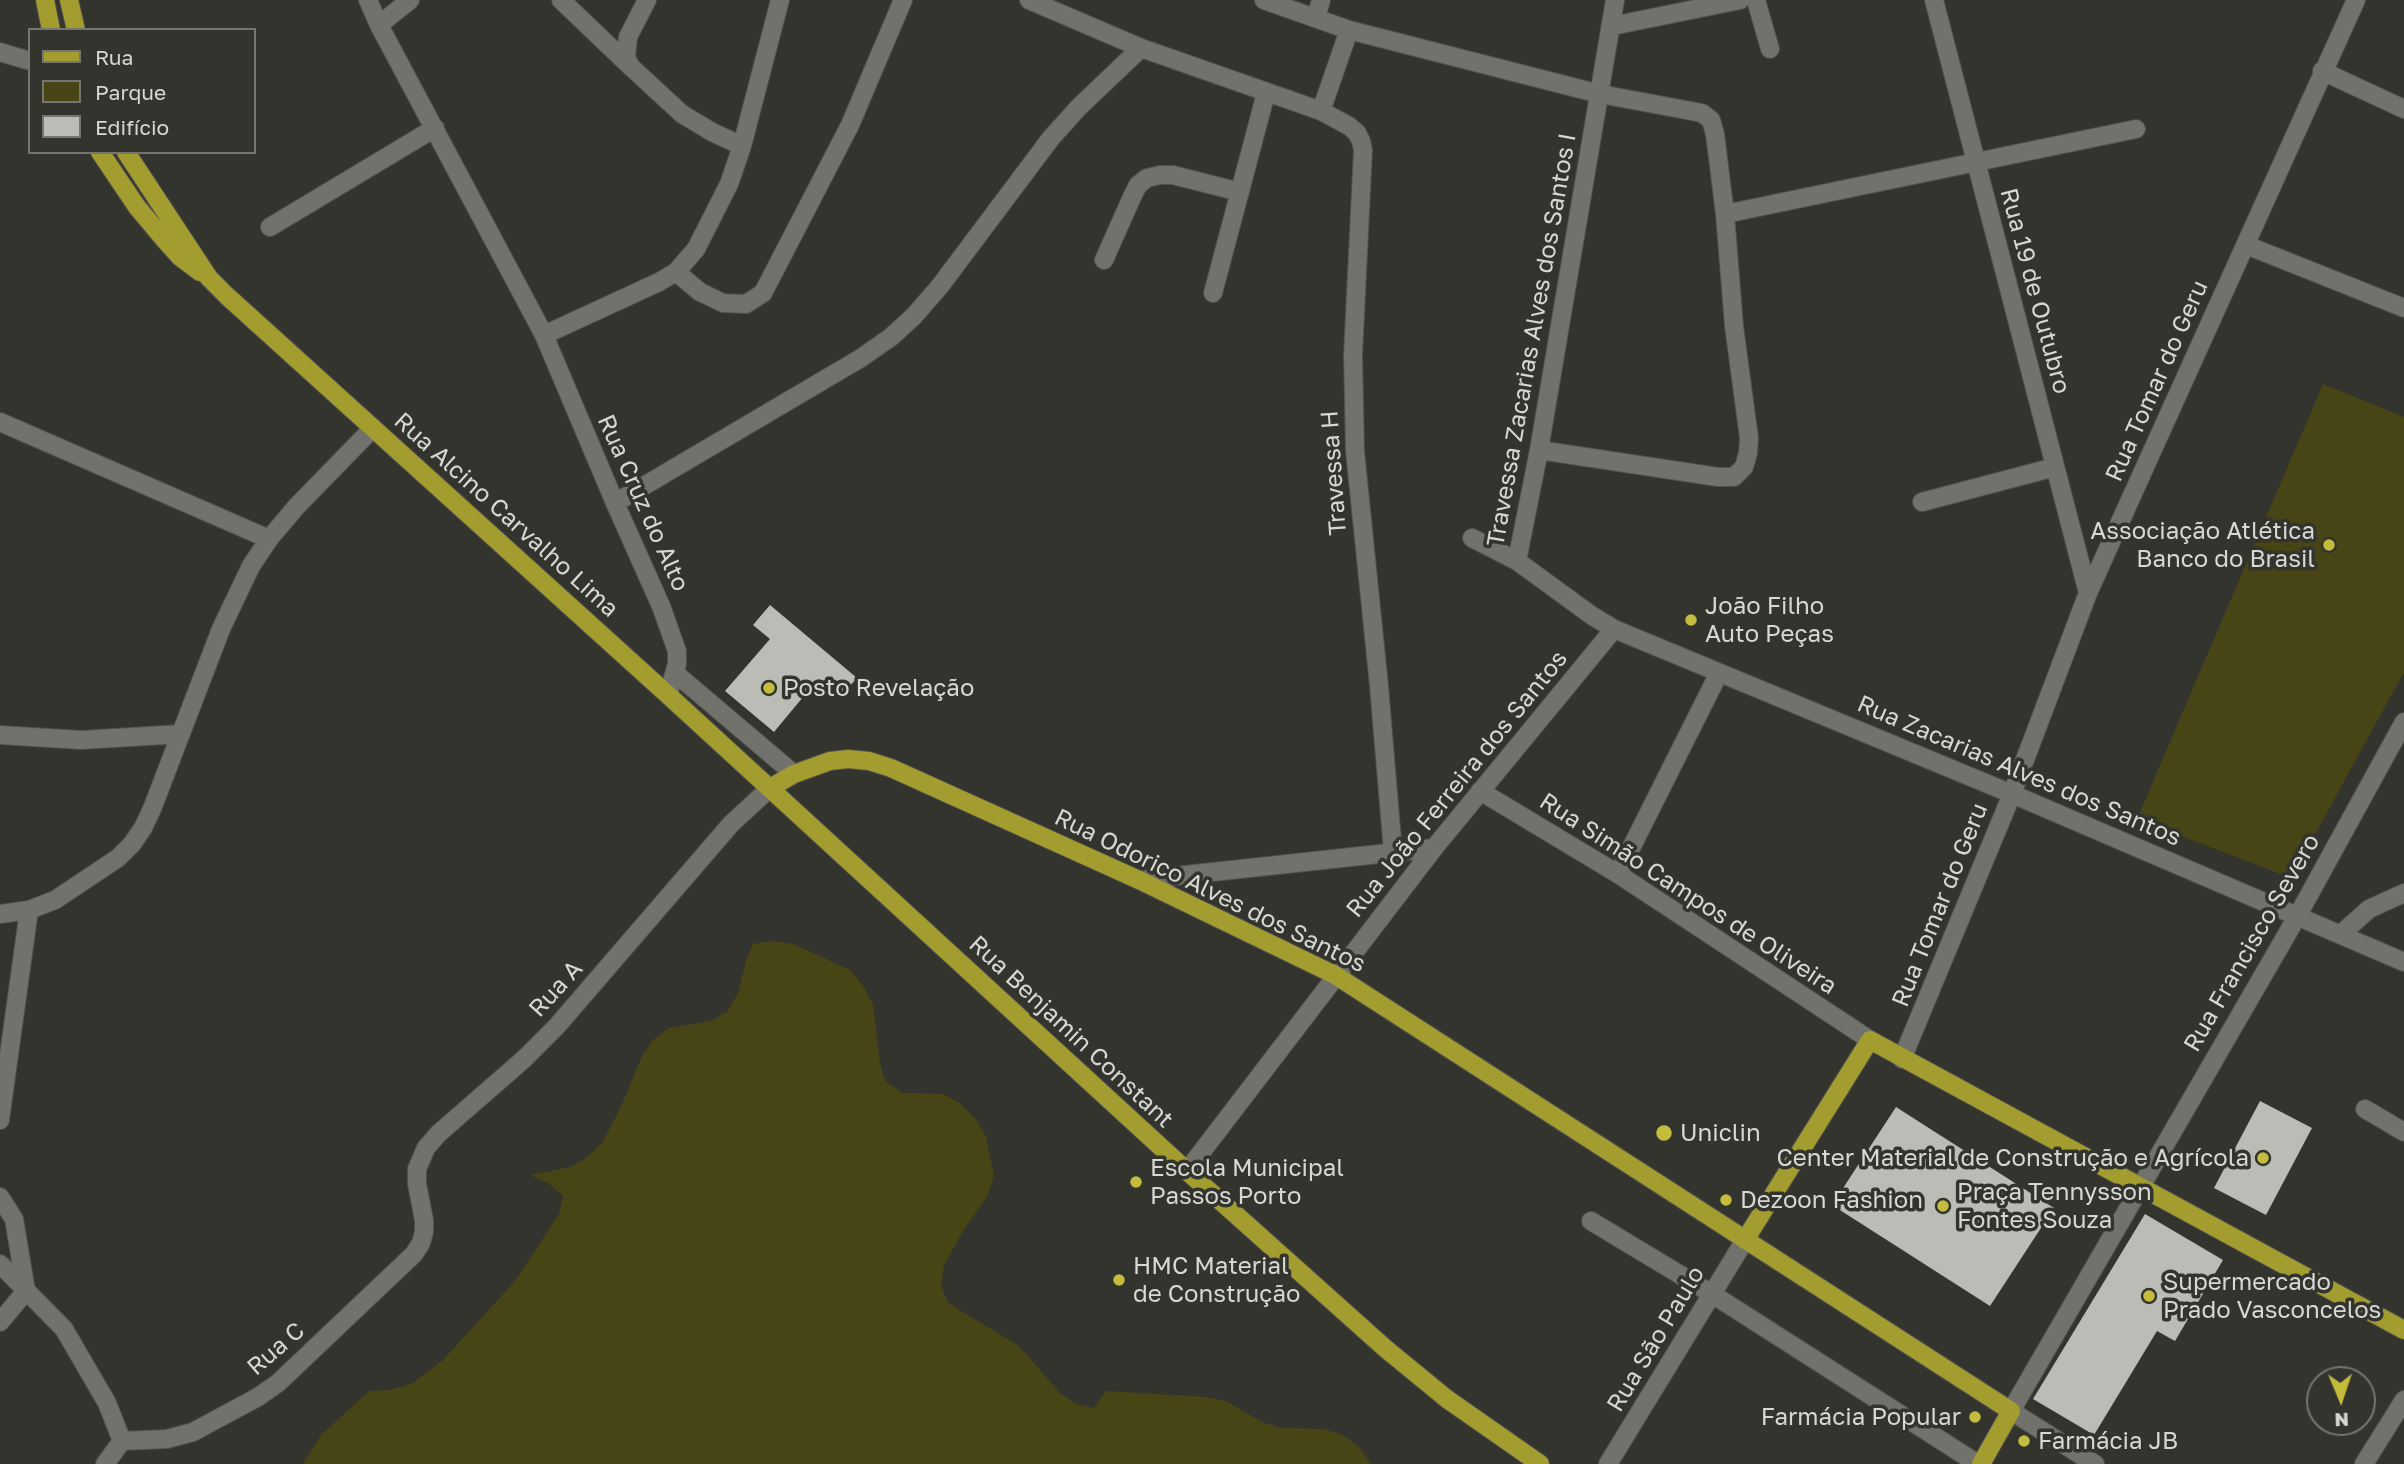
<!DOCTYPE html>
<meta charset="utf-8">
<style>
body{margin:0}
#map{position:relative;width:2404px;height:1464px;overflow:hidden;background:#34342f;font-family:"Golos Text",sans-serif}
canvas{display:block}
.legend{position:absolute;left:28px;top:28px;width:228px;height:126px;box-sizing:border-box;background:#34342f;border:2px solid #757571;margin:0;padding:9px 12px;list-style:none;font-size:21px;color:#d7d7d4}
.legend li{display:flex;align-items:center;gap:14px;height:35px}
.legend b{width:35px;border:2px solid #757571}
.north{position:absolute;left:2306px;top:1366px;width:70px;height:70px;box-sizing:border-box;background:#34342f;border:2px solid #757571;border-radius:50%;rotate:178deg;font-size:19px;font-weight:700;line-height:28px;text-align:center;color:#d7d7d4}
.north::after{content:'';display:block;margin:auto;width:24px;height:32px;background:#c4bc3d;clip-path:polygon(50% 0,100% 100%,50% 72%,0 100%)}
</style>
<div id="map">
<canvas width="2404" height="1464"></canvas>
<ul class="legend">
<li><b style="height:9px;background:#a39d2f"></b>Rua</li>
<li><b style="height:19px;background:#474416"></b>Parque</li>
<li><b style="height:19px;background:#bcbcb6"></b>Edifício</li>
</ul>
<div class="north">N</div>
</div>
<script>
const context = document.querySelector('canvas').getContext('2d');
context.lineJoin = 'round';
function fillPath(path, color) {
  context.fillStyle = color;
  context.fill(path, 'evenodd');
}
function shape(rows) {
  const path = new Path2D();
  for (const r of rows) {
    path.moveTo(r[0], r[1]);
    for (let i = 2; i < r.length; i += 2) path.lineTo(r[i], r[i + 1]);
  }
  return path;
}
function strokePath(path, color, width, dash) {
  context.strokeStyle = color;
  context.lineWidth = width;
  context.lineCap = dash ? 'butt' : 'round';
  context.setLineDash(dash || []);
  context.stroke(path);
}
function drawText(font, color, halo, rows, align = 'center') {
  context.font = font + ' "Golos Text",sans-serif';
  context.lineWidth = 7;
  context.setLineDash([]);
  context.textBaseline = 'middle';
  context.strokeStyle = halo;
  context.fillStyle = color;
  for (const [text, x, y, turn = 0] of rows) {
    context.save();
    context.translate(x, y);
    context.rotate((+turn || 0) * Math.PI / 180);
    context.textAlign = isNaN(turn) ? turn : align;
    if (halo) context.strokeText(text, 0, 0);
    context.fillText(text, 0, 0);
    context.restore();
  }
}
fillPath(shape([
 [2323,384,2404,417,2404,672,2291,878,2137,819],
 [772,941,793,944,850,970,864,987,873,1005,880,1063,885,1081,903,1093,943,1094,961,1104,976,1119,986,1137,994,1175,988,1195,963,1231,944,1265,941,1285,948,1303,1019,1346,1060,1393,1076,1404,1094,1408,1106,1391,1207,1397,1226,1401,1262,1422,1282,1428,1323,1429,1343,1435,1359,1447,1371,1464,303,1464,321,1435,369,1391,389,1390,411,1384,443,1360,515,1281,559,1214,563,1196,548,1183,530,1175,570,1167,587,1157,602,1143,620,1109,642,1056,653,1040,669,1028,711,1021,728,1011,738,993,747,957,753,944]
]), '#474416');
fillPath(shape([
 [770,605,857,678,840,697,818,679,774,732,725,691,770,639,753,625],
 [2260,1101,2312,1128,2266,1215,2214,1188],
 [1896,1107,2054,1208,1990,1306,1832,1205],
 [2145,1214,2223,1260,2175,1341,2157,1331,2094,1435,2033,1399]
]), '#bcbcb6');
const minor = shape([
 [368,0,379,25,544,335,615,503,661,606,677,651,677,664,668,695],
 [561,0,630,66],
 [647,0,628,37,626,57,630,66,682,114,712,132,742,146],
 [1029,0,1141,48,1321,111,1349,126,1357,133,1361,141,1363,150,1353,355,1355,451,1379,686,1393,852],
 [1264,0,1349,30],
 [1756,0,1770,49],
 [1934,0,2088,593],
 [1316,18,1321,0],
 [379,25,410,0],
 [1612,26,1740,0],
 [0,52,30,61],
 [2322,71,2404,109],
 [1321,111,1349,30,1600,94,1702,113,1711,120,1715,134,1725,214,1734,326,1749,438,1748,453,1744,467,1734,477,1718,477,1539,450],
 [1725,214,2136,129],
 [270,227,435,128],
 [2246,245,2404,308],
 [1104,260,1132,197,1138,185,1147,178,1160,175,1173,175,1240,192],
 [676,272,700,292,723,303,746,304,763,293,850,125,903,0],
 [1213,293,1266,93],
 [544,335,659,282,676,272,696,249,729,184,742,146,780,0],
 [0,422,269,539],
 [1922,502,2055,467],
 [615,503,861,358,891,337,914,316,940,286,1051,138,1079,107,1141,48],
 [1472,538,1517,561,1591,615,1614,629,2012,794,2404,962],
 [1517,561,1539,450,1615,0],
 [675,673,794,774],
 [0,735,81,740,181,734],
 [1480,791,1618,874,1870,1040],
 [1618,874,1719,673],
 [1139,880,1434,848],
 [0,914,29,910,55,900,118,858,132,844,143,828,152,809,221,629,251,566,269,539,297,506,373,428],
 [2341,934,2369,909,2404,893],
 [1902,1059,2012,794,2088,593,2356,0],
 [2365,1109,2404,1132],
 [0,1120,29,910],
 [1187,1171,1434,848,1614,629],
 [0,1197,14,1219,26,1291,0,1322],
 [1591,1221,1712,1294,1978,1464],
 [0,1264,64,1329,107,1403,122,1441],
 [122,1441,167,1439,193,1432,258,1397,278,1383,414,1254,421,1243,424,1232,424,1220,417,1184,417,1169,426,1148,438,1134,524,1059,557,1026,731,824,770,788],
 [105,1464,122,1441],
 [1608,1464,1745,1240],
 [2095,1464,2011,1411,2298,915,2404,722],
 [2364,1464,2404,1400]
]);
const major = shape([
 [45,0,51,30],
 [69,0,76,30],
 [100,152,137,207,163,238,180,257,200,272],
 [126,152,209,278,227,296,668,695,1187,1171,1386,1349,1447,1399,1540,1464],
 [770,788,794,774,830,761,848,759,869,761,891,768,1139,880,1335,975,2011,1411,1981,1464],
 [1745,1240,1870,1040,2404,1330]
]);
strokePath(minor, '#50504c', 20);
strokePath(major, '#50504c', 20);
strokePath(minor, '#72726c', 18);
strokePath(major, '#a39d2f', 18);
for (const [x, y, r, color] of [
 [2329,545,7,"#c4bc3d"],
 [1691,620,7,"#c4bc3d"],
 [769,688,7,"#c4bc3d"],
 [1664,1133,9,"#c4bc3d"],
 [2263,1158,7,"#c4bc3d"],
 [1136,1182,7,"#c4bc3d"],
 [1726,1200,7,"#c4bc3d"],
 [1943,1206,7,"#c4bc3d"],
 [1119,1280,7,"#c4bc3d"],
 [2149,1296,7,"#c4bc3d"],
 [1975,1417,7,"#c4bc3d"],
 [2024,1441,7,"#c4bc3d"]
]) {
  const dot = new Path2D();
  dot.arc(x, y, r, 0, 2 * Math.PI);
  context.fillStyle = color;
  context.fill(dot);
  strokePath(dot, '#34342f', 2.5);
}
drawText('24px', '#d7d7d4', '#34342f', [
 ["Rua 19 de Outubro",2035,291,75],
 ["Travessa Zacarias Alves dos Santos I",1532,340,-80],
 ["Rua Tomar do Geru",2157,381,-66],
 ["Travessa H",1334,473,-94],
 ["Rua Cruz do Alto",643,503,66],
 ["Rua Alcino Carvalho Lima",506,515,42],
 ["Rua Zacarias Alves dos Santos",2019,771,23],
 ["Rua João Ferreira dos Santos",1457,784,-51],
 ["Rua Odorico Alves dos Santos",1210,891,26],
 ["Rua Simão Campos de Oliveira",1688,894,33],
 ["Rua Tomar do Geru",1940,905,-68],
 ["Rua Francisco Severo",2252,943,-60],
 ["Rua A",556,989,-48],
 ["Rua Benjamin Constant",1071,1032,43],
 ["Rua São Paulo",1656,1339,-59],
 ["Rua C",276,1349,-41]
]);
drawText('24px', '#d7d7d4', '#34342f', [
 ["Associação Atlética",2315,531,"right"],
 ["Banco do Brasil",2315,559,"right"],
 ["João Filho",1705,606],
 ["Auto Peças",1705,634],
 ["Posto Revelação",783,688],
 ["Uniclin",1680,1133],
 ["Center Material de Construção e Agrícola",2249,1158,"right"],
 ["Escola Municipal",1150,1168],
 ["Passos Porto",1150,1196],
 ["Praça Tennysson",1957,1192],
 ["Fontes Souza",1957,1220],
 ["Dezoon Fashion",1740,1200],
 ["HMC Material",1133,1266],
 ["de Construção",1133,1294],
 ["Supermercado",2163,1282],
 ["Prado Vasconcelos",2163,1310],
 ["Farmácia Popular",1961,1417,"right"],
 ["Farmácia JB",2038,1441]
], 'left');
</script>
